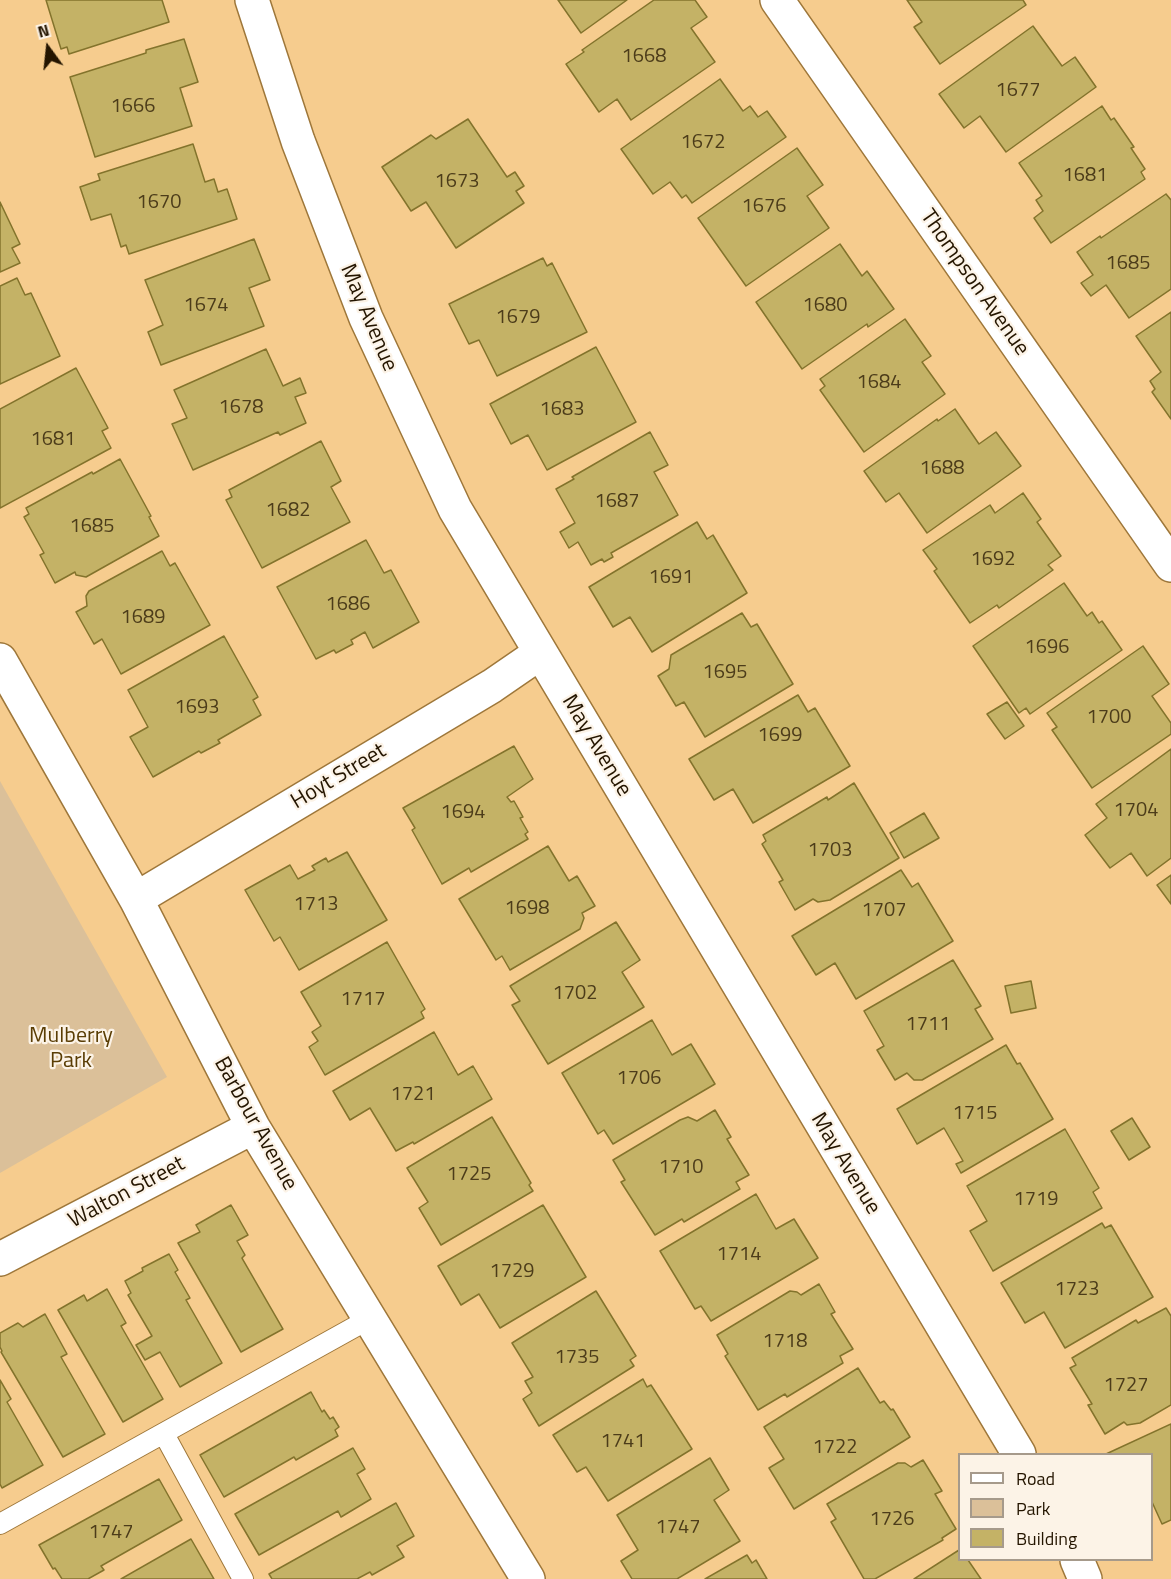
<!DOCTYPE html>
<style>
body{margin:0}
#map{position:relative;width:1171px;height:1579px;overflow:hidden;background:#f6cc8e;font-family:"Titillium Web",sans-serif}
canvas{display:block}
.legend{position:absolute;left:958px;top:1453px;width:195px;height:108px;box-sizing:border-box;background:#fcf3e7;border:2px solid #a69a8b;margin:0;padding:8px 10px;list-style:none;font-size:18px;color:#241500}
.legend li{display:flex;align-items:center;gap:12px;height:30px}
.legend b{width:30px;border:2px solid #a69a8b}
.north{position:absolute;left:18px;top:18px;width:60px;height:60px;-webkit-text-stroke:4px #fcf3e7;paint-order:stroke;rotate:345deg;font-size:16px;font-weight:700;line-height:24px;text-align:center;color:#241500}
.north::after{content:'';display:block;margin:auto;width:21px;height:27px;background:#241500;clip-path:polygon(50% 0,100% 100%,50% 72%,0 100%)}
</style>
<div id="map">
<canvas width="1171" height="1579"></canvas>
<ul class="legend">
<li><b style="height:8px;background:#fff"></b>Road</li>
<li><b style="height:16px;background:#dbc099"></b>Park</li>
<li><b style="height:16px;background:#c4b266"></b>Building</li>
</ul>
<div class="north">N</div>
</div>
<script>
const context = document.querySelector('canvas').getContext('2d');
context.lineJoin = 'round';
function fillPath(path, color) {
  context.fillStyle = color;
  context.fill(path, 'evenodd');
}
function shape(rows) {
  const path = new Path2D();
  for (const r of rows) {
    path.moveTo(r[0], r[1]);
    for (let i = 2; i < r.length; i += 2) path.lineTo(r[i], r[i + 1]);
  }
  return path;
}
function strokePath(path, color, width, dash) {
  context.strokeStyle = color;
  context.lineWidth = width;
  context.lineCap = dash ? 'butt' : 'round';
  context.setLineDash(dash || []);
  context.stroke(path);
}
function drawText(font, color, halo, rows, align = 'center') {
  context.font = font + ' "Titillium Web",sans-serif';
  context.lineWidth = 4.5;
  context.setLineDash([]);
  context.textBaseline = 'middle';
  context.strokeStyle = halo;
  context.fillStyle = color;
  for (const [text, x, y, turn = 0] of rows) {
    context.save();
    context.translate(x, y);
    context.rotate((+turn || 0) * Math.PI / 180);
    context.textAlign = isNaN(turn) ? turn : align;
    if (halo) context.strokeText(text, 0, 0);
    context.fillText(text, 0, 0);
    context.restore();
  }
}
fillPath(shape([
 [0,781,167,1077,0,1173]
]), '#dbc099');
const building = shape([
 [46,0,162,0,169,22,69,54,67,47,61,49,46,0],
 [558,0,627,0,581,33,558,0],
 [654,0,695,0,707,17,691,28,715,62,631,120,617,99,599,112,566,64,584,52,582,50,654,0],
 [907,0,1023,0,1026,5,940,64,914,27,922,22,907,0],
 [1033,26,1062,66,1075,57,1096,87,1006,152,980,116,964,128,939,94,1033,26],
 [184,39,198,82,180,88,192,126,95,157,70,77,146,53,146,50,184,39],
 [720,79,743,111,750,106,758,117,767,111,786,137,692,203,686,195,682,198,670,182,653,194,621,149,720,79],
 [1102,106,1111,120,1114,118,1134,147,1131,148,1145,169,1141,172,1145,179,1051,243,1034,218,1043,211,1036,200,1042,196,1019,163,1102,106],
 [468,119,507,177,515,172,524,186,516,191,524,203,456,248,426,202,411,211,382,167,431,135,436,139,468,119],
 [193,144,205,182,214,179,218,192,227,189,237,219,129,254,126,245,121,247,111,214,91,220,80,187,100,180,98,174,193,144],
 [797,148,823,185,807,196,829,228,746,286,698,218,797,148],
 [1166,194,1171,200,1171,289,1129,318,1106,285,1091,296,1081,283,1093,275,1077,252,1100,236,1101,238,1166,194],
 [0,202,20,244,12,248,20,263,0,272,0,202],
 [254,239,270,280,249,288,264,326,161,365,148,332,163,325,145,280,254,239],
 [840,244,862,276,867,271,894,309,868,327,867,324,802,369,756,302,840,244],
 [543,258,547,266,552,263,587,332,497,376,479,340,469,344,449,304,543,258],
 [17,278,25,295,31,293,60,356,0,384,0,286,17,278],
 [1171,312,1171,419,1152,392,1155,389,1150,381,1161,372,1136,336,1171,312],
 [905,319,931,356,922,362,945,394,864,452,820,390,825,386,820,379,905,319],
 [596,347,636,422,547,470,528,435,511,444,490,404,596,347],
 [266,349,283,386,300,378,306,393,295,397,306,423,280,435,278,432,193,470,172,424,187,418,174,390,266,349],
 [76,368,108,428,102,431,111,448,0,508,0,409,76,368],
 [955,409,979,444,996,432,1021,466,927,533,899,493,886,502,864,471,937,419,938,421,955,409],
 [650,432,668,465,654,472,678,515,611,553,613,557,604,562,602,559,591,565,578,542,569,548,560,532,575,523,556,489,574,479,572,477,650,432],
 [321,441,341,481,331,487,350,522,262,568,226,500,232,497,229,490,321,441],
 [120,459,151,516,149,517,159,536,86,577,76,575,75,572,55,583,40,555,44,553,24,517,29,514,26,508,92,472,93,474,120,459],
 [1023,493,1041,519,1037,522,1061,556,1048,565,1053,570,999,608,997,605,970,623,934,571,937,569,923,550,990,505,995,513,1023,493],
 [697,522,707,539,713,535,747,593,652,652,630,617,613,627,589,587,697,522],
 [366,540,384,573,391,570,419,622,373,648,365,632,351,640,353,644,336,653,334,650,316,659,277,587,366,540],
 [162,551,170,566,175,563,210,625,121,674,102,639,94,644,76,612,87,606,86,596,89,591,162,551],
 [1064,583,1087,616,1092,612,1099,623,1102,621,1122,650,1030,714,1026,708,1019,713,973,646,1064,583],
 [742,613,751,627,757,624,793,684,705,737,684,702,676,706,658,676,669,669,671,655,742,613],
 [224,636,258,697,253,700,261,715,218,740,220,743,201,753,199,751,153,777,130,737,148,727,128,690,224,636],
 [1143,646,1169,684,1152,696,1171,723,1171,734,1092,788,1052,730,1057,727,1047,713,1143,646],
 [798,695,808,712,815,708,850,766,753,823,733,789,714,800,689,759,798,695],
 [1007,702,1024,726,1005,739,987,714,1007,702],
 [514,746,533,779,507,797,511,802,514,801,523,817,520,818,528,832,525,834,528,839,471,872,469,868,442,884,412,830,415,828,403,808,514,746],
 [1171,749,1171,858,1147,876,1131,853,1110,868,1085,835,1107,818,1096,804,1171,749],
 [854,783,899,858,830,900,818,902,813,899,795,910,779,882,783,880,762,844,766,841,763,835,827,797,828,800,854,783],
 [924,813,939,838,904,858,890,833,924,813],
 [548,846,569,881,577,876,595,906,582,913,584,918,580,929,510,970,502,956,496,960,459,899,548,846],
 [347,852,387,920,299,970,280,937,274,941,245,890,290,865,298,879,315,870,312,866,326,858,328,862,347,852],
 [901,870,912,887,918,883,953,941,856,999,835,963,816,975,792,936,901,870],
 [1171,875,1171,904,1157,885,1171,875],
 [616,922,640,960,622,972,644,1007,548,1064,512,1005,520,1001,510,986,616,922],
 [387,942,425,1009,421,1012,424,1018,325,1075,309,1047,318,1041,312,1032,321,1026,301,992,387,942],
 [953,960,981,1006,975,1009,993,1039,922,1080,914,1080,907,1073,895,1080,877,1050,884,1046,864,1011,953,960],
 [1031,981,1036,1008,1011,1013,1005,986,1031,981],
 [652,1020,672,1055,691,1044,715,1084,613,1144,604,1130,598,1134,562,1073,652,1020],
 [434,1032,458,1075,473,1066,492,1099,414,1144,413,1142,396,1151,370,1108,350,1120,333,1091,434,1032],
 [1006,1045,1017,1064,1020,1063,1053,1119,961,1173,956,1164,963,1161,944,1128,917,1144,897,1109,1006,1045],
 [715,1110,731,1137,727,1139,749,1175,736,1182,740,1189,684,1222,682,1219,655,1235,621,1182,625,1180,613,1160,680,1120,688,1117,697,1121,715,1110],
 [492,1117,531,1183,529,1185,533,1191,441,1245,419,1208,428,1202,407,1168,492,1117],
 [1132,1118,1150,1147,1129,1160,1111,1131,1132,1118],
 [1065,1129,1099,1188,1093,1192,1102,1208,993,1271,970,1231,987,1221,967,1186,1065,1129],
 [756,1194,776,1229,794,1219,818,1258,711,1321,701,1306,695,1309,660,1251,756,1194],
 [231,1205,248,1235,237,1241,245,1255,242,1258,283,1329,241,1352,178,1243,200,1232,196,1225,231,1205],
 [543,1205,586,1277,500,1328,479,1294,461,1305,438,1266,543,1205],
 [1102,1223,1105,1228,1111,1225,1153,1297,1065,1348,1044,1312,1025,1323,1001,1283,1102,1223],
 [169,1254,178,1270,175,1272,190,1298,186,1300,222,1363,180,1387,160,1352,145,1360,136,1345,152,1336,128,1295,131,1293,125,1281,143,1271,142,1268,169,1254],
 [819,1284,835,1312,831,1314,853,1349,840,1356,843,1363,787,1397,785,1394,758,1410,725,1356,728,1354,717,1335,790,1291,797,1292,801,1295,819,1284],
 [107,1289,126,1323,121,1326,163,1399,123,1422,58,1310,84,1295,87,1301,107,1289],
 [596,1291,636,1356,630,1360,634,1366,539,1426,523,1399,532,1393,525,1381,533,1377,512,1343,596,1291],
 [1166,1308,1171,1316,1171,1405,1140,1423,1127,1425,1124,1422,1105,1434,1088,1405,1092,1404,1070,1368,1076,1365,1072,1358,1136,1320,1138,1323,1166,1308],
 [45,1314,67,1354,61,1357,105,1434,63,1457,1,1352,2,1351,0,1347,0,1333,18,1323,23,1327,45,1314],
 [858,1368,880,1403,884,1401,891,1410,893,1409,910,1437,794,1509,769,1468,784,1459,764,1427,858,1368],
 [643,1379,647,1387,651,1385,692,1449,608,1501,586,1467,577,1472,553,1435,643,1379],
 [0,1380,11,1399,7,1402,43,1465,2,1488,0,1484,0,1380],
 [311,1392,322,1412,324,1410,330,1419,333,1417,339,1427,335,1430,338,1436,296,1460,294,1457,224,1497,200,1455,311,1392],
 [1171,1424,1171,1520,1162,1524,1152,1502,1152,1454,1106,1454,1171,1424],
 [353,1448,365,1469,357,1474,371,1499,341,1517,338,1511,259,1555,235,1514,353,1448],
 [710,1458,729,1490,714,1500,740,1541,677,1579,632,1579,621,1561,638,1550,617,1515,710,1458],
 [923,1460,942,1491,935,1494,956,1529,942,1538,943,1540,875,1579,864,1579,831,1522,836,1519,827,1504,898,1463,905,1463,911,1467,923,1460],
 [159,1479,182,1520,101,1566,104,1570,88,1579,62,1579,55,1568,53,1569,39,1545,159,1479],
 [396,1503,414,1536,397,1546,404,1557,372,1575,370,1572,357,1579,272,1579,269,1574,396,1503],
 [191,1539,214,1579,121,1579,191,1539],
 [959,1550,960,1560,968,1560,981,1579,914,1579,959,1550],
 [747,1555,752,1563,756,1560,767,1579,705,1579,747,1555]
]);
fillPath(building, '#c4b266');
strokePath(building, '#83732c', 1.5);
const service = shape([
 [164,1434,243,1579],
 [0,1524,369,1319]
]);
const minor = shape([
 [252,0,298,141,366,318,455,509,1019,1454],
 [777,0,1171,565],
 [0,660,136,899,253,1127,528,1579],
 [136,899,492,686,540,653],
 [0,1259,253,1127],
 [1077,1560,1085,1579]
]);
strokePath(service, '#9e773a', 22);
strokePath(minor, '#9e773a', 36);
strokePath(service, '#fff', 20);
strokePath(minor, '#fff', 33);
drawText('20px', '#4c3c1a', null, [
 ["1668",644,57],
 ["1677",1018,91],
 ["1666",133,107],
 ["1672",703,143],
 ["1681",1085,176],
 ["1673",457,182],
 ["1670",159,203],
 ["1676",764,207],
 ["1685",1128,264],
 ["1674",206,306],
 ["1680",825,306],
 ["1679",518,318],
 ["1684",879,383],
 ["1678",241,408],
 ["1683",562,410],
 ["1681",53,440],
 ["1688",942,469],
 ["1687",617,502],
 ["1682",288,511],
 ["1685",92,527],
 ["1692",993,560],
 ["1691",671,578],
 ["1686",348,605],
 ["1689",143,618],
 ["1696",1047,648],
 ["1695",725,673],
 ["1693",197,708],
 ["1700",1109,718],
 ["1699",780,736],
 ["1704",1136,811],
 ["1694",463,813],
 ["1703",830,851],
 ["1713",316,905],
 ["1698",527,909],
 ["1707",884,911],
 ["1702",575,994],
 ["1717",363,1000],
 ["1711",928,1025],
 ["1706",639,1079],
 ["1721",413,1095],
 ["1715",975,1114],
 ["1710",681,1168],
 ["1725",469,1175],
 ["1719",1036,1200],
 ["1714",739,1255],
 ["1729",512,1272],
 ["1723",1077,1290],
 ["1718",785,1342],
 ["1735",577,1358],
 ["1727",1126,1386],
 ["1741",623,1442],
 ["1722",835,1448],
 ["1726",892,1520],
 ["1747",678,1528],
 ["1747",111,1533]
]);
drawText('22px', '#241500', '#fcf3e7', [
 ["Thompson Avenue",974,283,55],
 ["May Avenue",368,318,67],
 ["May Avenue",596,746,59],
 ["Hoyt Street",339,777,-31],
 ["Barbour Avenue",255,1124,61],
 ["May Avenue",845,1164,59],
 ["Walton Street",127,1193,-28]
]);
drawText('22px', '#5a3d04', '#fcf3e7', [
 ["Mulberry",71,1037],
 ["Park",71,1062]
]);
</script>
